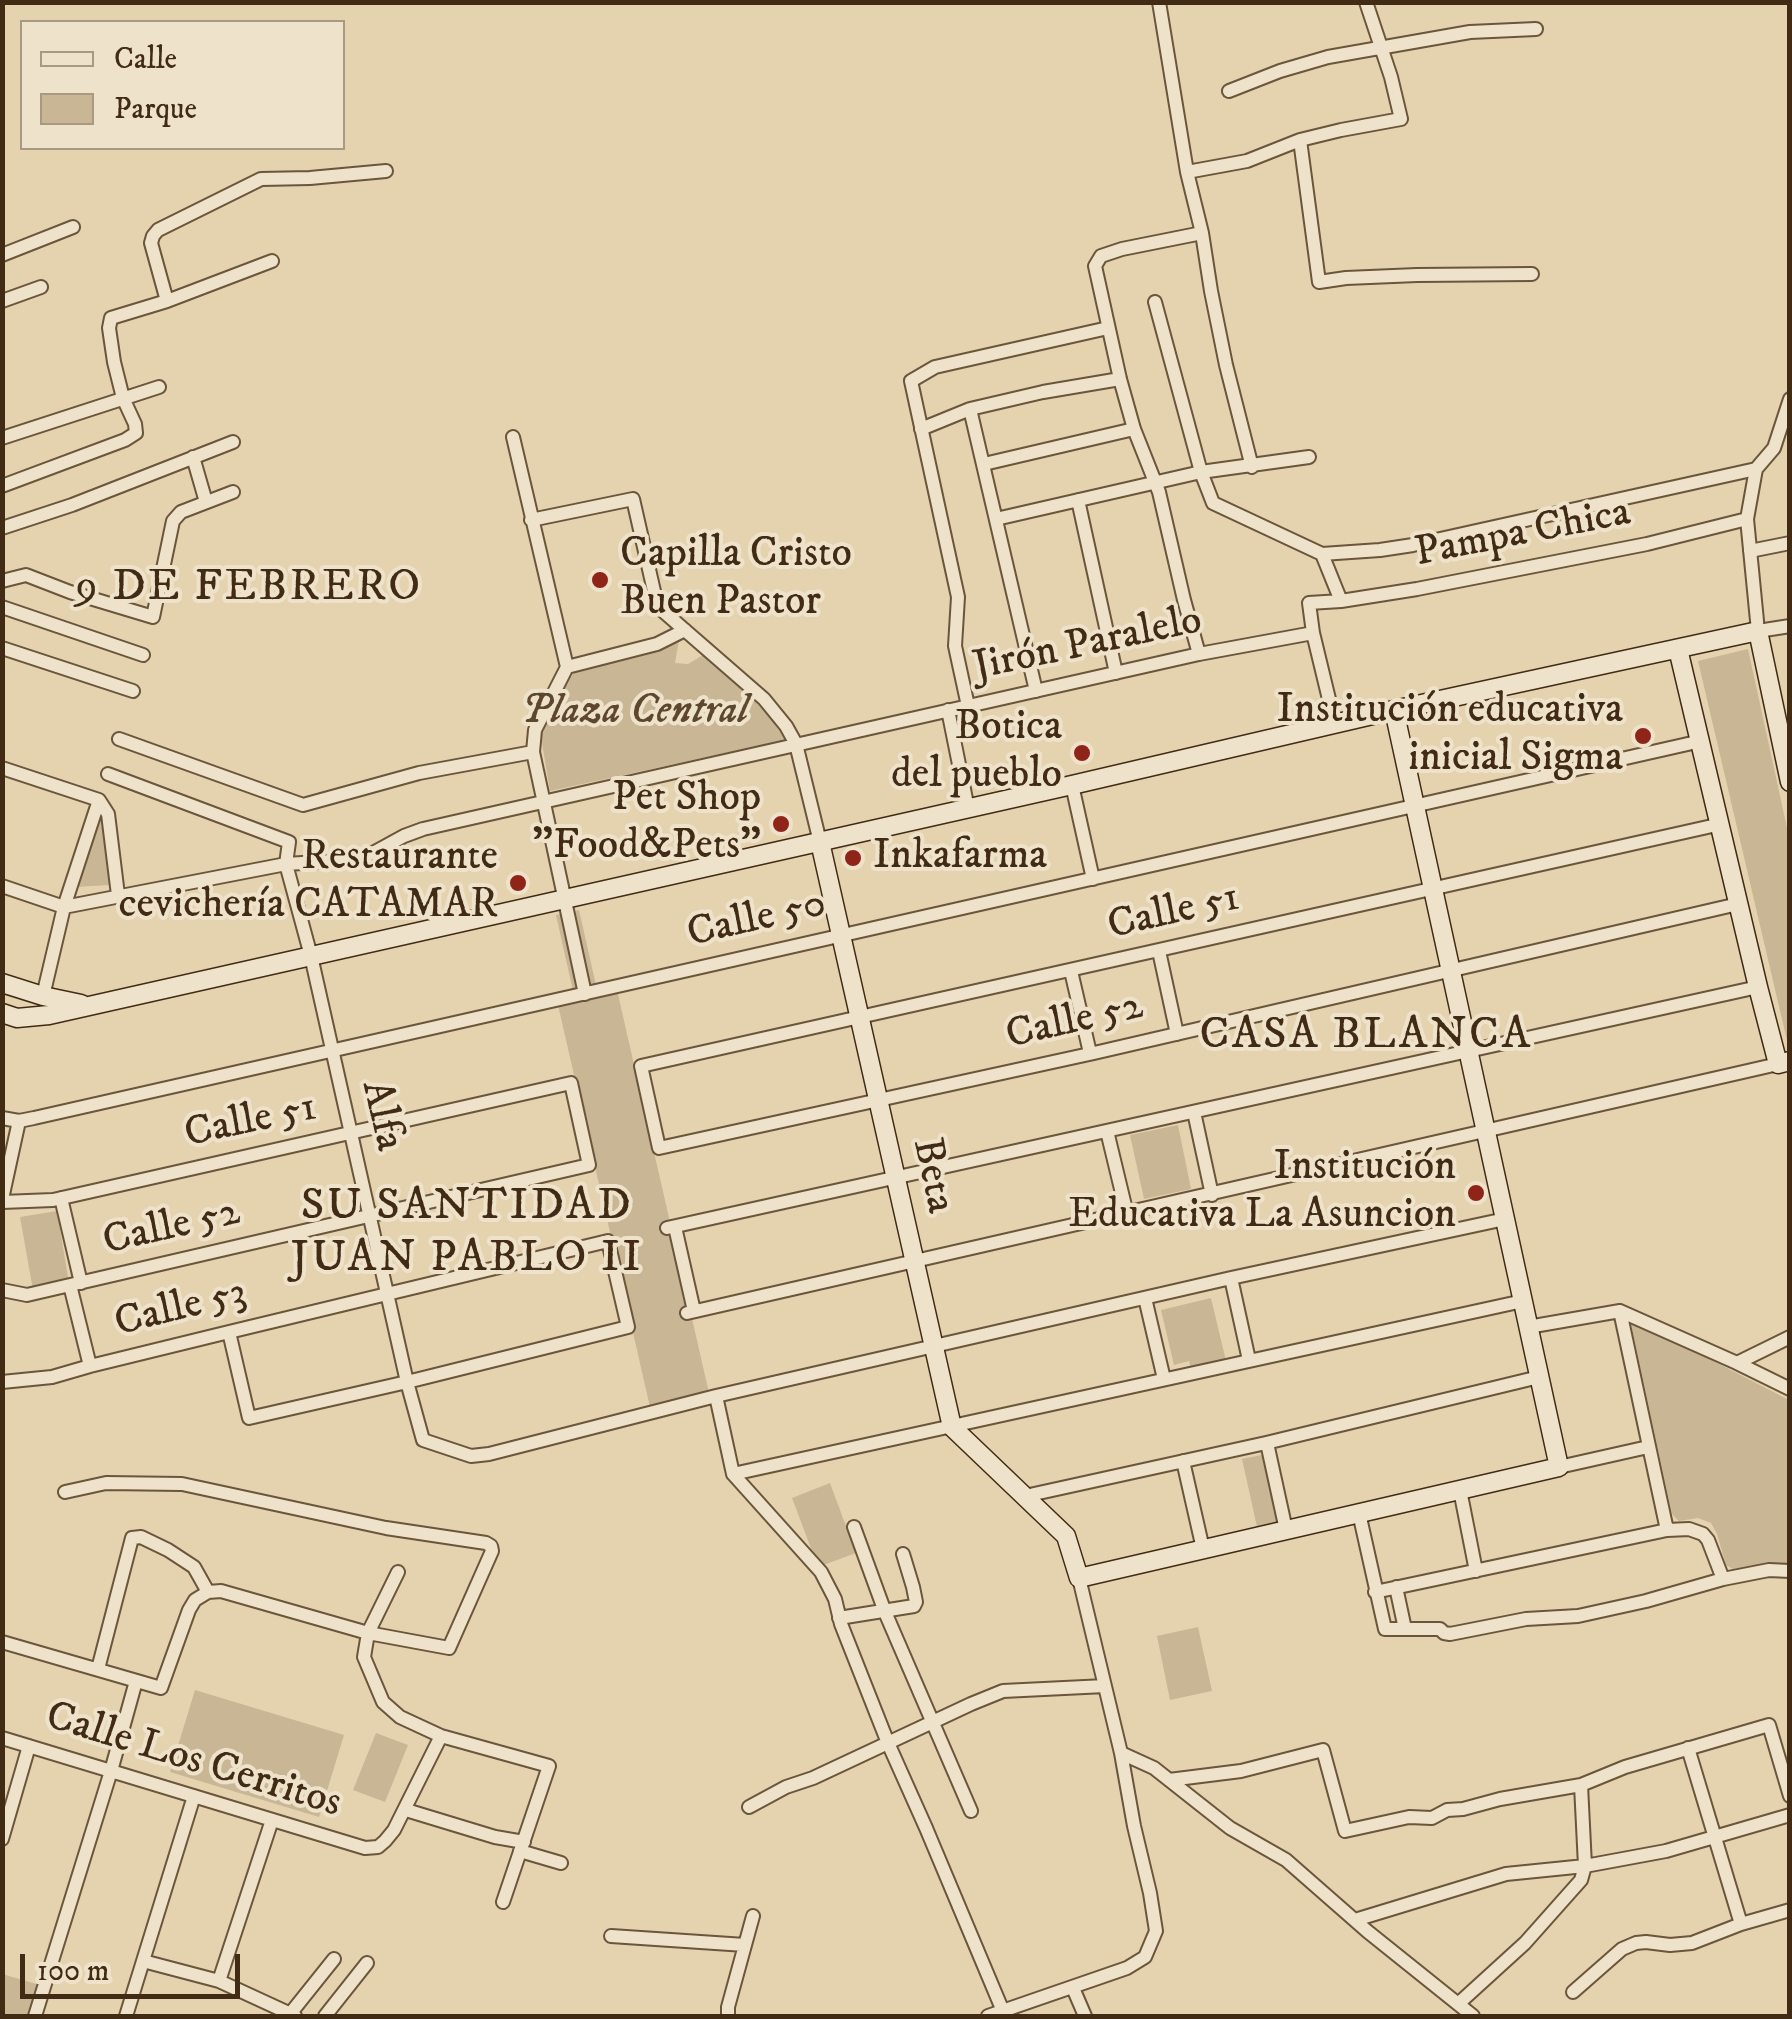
<!DOCTYPE html>
<meta charset="utf-8">
<style>
body{margin:0}
#map{position:relative;width:1792px;height:2019px;overflow:hidden;background:#e5d2af;font-family:"IM FELL DW Pica",serif}
canvas{display:block}
.frame{position:absolute;inset:0;border:5px solid #422b14;pointer-events:none}
.legend{position:absolute;left:20px;top:20px;width:325px;height:130px;box-sizing:border-box;background:#eee2cb;border:2px solid #a99982;margin:0;padding:12px 18px;list-style:none;font-size:30px;color:#422b14}
.legend li{display:flex;align-items:center;gap:20px;height:50px}
.legend b{width:50px;border:2px solid #a99982}
.scale{position:absolute;left:20px;top:1954px;width:220px;height:45px;box-sizing:border-box;border:5px solid #422b14;border-top:0;padding-left:12px;font-size:30px;line-height:35px;white-space:nowrap;color:#422b14;-webkit-text-stroke:8px #eee2cb;paint-order:stroke}
</style>
<div id="map">
<canvas width="1792" height="2019"></canvas>
<div class="frame"></div>
<ul class="legend">
<li><b style="height:12px;background:#eee2cb"></b>Calle</li>
<li><b style="height:28px;background:#c9b695"></b>Parque</li>
</ul>
<div class="scale">100 m</div>
</div>
<script>
const context = document.querySelector('canvas').getContext('2d');
context.lineJoin = 'round';
function fillPath(path, color) {
  context.fillStyle = color;
  context.fill(path, 'evenodd');
}
function shape(rows) {
  const path = new Path2D();
  for (const r of rows) {
    path.moveTo(r[0], r[1]);
    for (let i = 2; i < r.length; i += 2) path.lineTo(r[i], r[i + 1]);
  }
  return path;
}
function strokePath(path, color, width, dash) {
  context.strokeStyle = color;
  context.lineWidth = width;
  context.lineCap = dash ? 'butt' : 'round';
  context.setLineDash(dash || []);
  context.stroke(path);
}
function drawText(font, color, halo, rows, align = 'center') {
  context.font = font + ' "IM FELL DW Pica",serif';
  context.lineWidth = 8;
  context.setLineDash([]);
  context.textBaseline = 'middle';
  context.strokeStyle = halo;
  context.fillStyle = color;
  for (const [text, x, y, turn = 0] of rows) {
    context.save();
    context.translate(x, y);
    context.rotate((+turn || 0) * Math.PI / 180);
    context.textAlign = isNaN(turn) ? turn : align;
    if (halo) context.strokeText(text, 0, 0);
    context.fillText(text, 0, 0);
    context.restore();
  }
}
fillPath(shape([
 [679,640,675,663,688,664,708,652,770,717,785,740,550,791,541,737,550,711,576,669],
 [1748,649,1789,837,1789,1049,1698,661],
 [100,817,104,819,109,885,76,887],
 [579,910,598,994,617,990,709,1393,650,1407,558,1005,575,1000,556,915],
 [1178,1125,1191,1189,1144,1199,1130,1135],
 [57,1211,69,1283,33,1290,20,1217],
 [1211,1298,1226,1361,1191,1369,1189,1361,1174,1365,1161,1310],
 [1634,1320,1789,1400,1789,1565,1776,1563,1733,1569,1726,1565,1717,1534,1711,1523,1698,1518,1679,1521,1672,1514,1631,1324],
 [1266,1454,1280,1522,1257,1527,1242,1459],
 [830,1483,856,1553,818,1567,792,1498],
 [1198,1627,1212,1691,1170,1700,1157,1636],
 [195,1690,344,1735,319,1817,170,1772],
 [376,1733,408,1745,385,1802,353,1790],
 [2,1974,40,1985,30,2016,3,2016]
]), '#c9b695');
const street = shape([
 [1159,2,1187,172,1202,233,1211,291,1226,365,1252,467],
 [1229,91,1280,71,1328,57,1470,32,1536,29],
 [1300,140,1319,282,1346,278,1417,275,1532,274],
 [1187,172,1247,161,1300,140,1341,130,1401,119,1391,77,1366,2],
 [2,255,73,227],
 [2,301,41,287],
 [167,301,151,243,153,236,158,230,261,179,310,178,386,171],
 [1155,302,1201,472,1213,503,1322,554,1380,550,1413,545,1756,469],
 [1790,399,1774,448,1756,469,1747,519,1758,631,1790,626],
 [970,409,1036,691],
 [921,429,970,409,1043,392,1120,379],
 [513,437,567,667,535,730,533,752,585,994],
 [2,438,159,387],
 [193,457,206,502],
 [984,464,1134,429],
 [2,486,125,440,136,433,135,424,123,398,114,362,109,328,111,318,167,301,272,261],
 [1078,500,1116,673],
 [996,519,1201,472,1309,457],
 [531,520,633,499,656,600,664,612,764,699,786,726,796,744,820,842],
 [2,528,72,505,233,442],
 [1750,551,1790,543],
 [1322,554,1341,601],
 [2,581,26,575,70,592,153,617,173,521,181,512,233,492],
 [2,607,143,655],
 [2,648,133,691],
 [1199,654,1184,600,1159,492,1134,429,1120,379,1095,266,1101,256,1122,249,1202,233],
 [567,667,657,644,685,630],
 [968,706,955,646,958,597,911,381,935,367,1108,328],
 [948,710,968,809],
 [1335,724,1313,633,1309,603,1341,601,1417,589,1647,544,1747,519],
 [119,739,303,805,419,773,533,752],
 [2,768,99,800,108,814,118,895],
 [108,774,289,842,286,864,311,956,407,1382,423,1440,471,1456,489,1454,716,1396,1231,1278,1505,1219],
 [1072,785,1093,879],
 [1721,824,641,1066,659,1148,1094,1053,1738,904],
 [2,886,64,907,286,864,351,860,373,853,404,836,423,829,1199,654,1313,633],
 [1159,951,1177,1034],
 [1071,971,1090,1053],
 [43,996,64,907,99,800],
 [1194,1112,1212,1195],
 [2,1118,19,1121,34,1118,1701,741],
 [1107,1131,1127,1214],
 [61,1198,81,1283],
 [2,1199,19,1121],
 [2,1202,53,1200,571,1083,589,1165,70,1285,27,1295,2,1290],
 [675,1227,694,1311],
 [667,1228,1758,987],
 [1231,1278,1249,1360],
 [70,1285,90,1366],
 [1145,1298,1164,1379],
 [1620,1311,1667,1530],
 [687,1313,1778,1064],
 [1528,1327,1620,1311,1737,1363,1790,1389],
 [1737,1363,1790,1337],
 [2,1382,52,1377,90,1366,229,1332,387,1294,608,1241,628,1327,407,1382,249,1418,229,1332],
 [716,1396,733,1474,821,1572,835,1599,841,1624,888,1743,926,1828,1005,2016],
 [1267,1443,1286,1530],
 [1183,1461,1203,1549],
 [1559,1467,1648,1447],
 [733,1474,1523,1301],
 [1460,1490,1476,1571],
 [1025,1496,1266,1443,1539,1377],
 [1359,1513,1385,1629,1440,1629,1444,1633,1450,1634,1526,1619,1578,1616,1646,1601,1723,1579,1769,1570,1790,1571],
 [854,1527,885,1612,971,1811],
 [398,1572,368,1633,364,1657,383,1702,400,1717,441,1736,549,1766,503,1902],
 [1396,1587,1405,1629],
 [1375,1592,1667,1530,1689,1529,1703,1534,1708,1540,1723,1579],
 [839,1618,914,1606,916,1602,913,1587,903,1554],
 [2,1642,161,1688,189,1610,195,1600,208,1592,221,1591,368,1633,449,1648,492,1551,491,1546,486,1543,386,1528,182,1484,106,1483,65,1492],
 [98,1669,132,1538,141,1537,168,1550,194,1567,208,1592],
 [2,1738,365,1848,378,1847,385,1841,394,1830,441,1736],
 [1688,1748,1741,1924],
 [1121,1753,1154,1768,1230,1828,1286,1860,1367,1931,1473,2016],
 [1169,1780,1241,1771,1323,1750,1345,1831,1409,1817,1432,1818,1447,1810,1463,1809,1500,1799,1581,1785,1625,1767,1769,1725,1790,1796],
 [749,1807,786,1787,813,1778,971,1704,1003,1691,1105,1686],
 [406,1810,495,1837,524,1842],
 [2,1839,29,1746],
 [520,1851,561,1863],
 [1355,1920,1506,1874,1585,1866,1666,1851,1790,1815],
 [611,1936,745,1945],
 [143,1961,219,1981,295,2016],
 [219,1981,272,1820],
 [1073,1988,1085,2016],
 [1573,1992,1622,1949,1636,1943,1646,1942,1670,1945,1692,1943,1741,1924,1790,1910],
 [1458,2004,1525,1943,1581,1880,1585,1866,1581,1785],
 [290,2014,334,1959],
 [35,2016,111,1771,136,1681],
 [126,2016,194,1796],
 [325,2016,367,1963],
 [728,2016,728,2007,753,1916],
 [988,2016,1127,1968,1145,1957,1156,1931,1150,1893,1134,1826,1121,1753,1079,1578]
]);
const secondary = shape([
 [1678,649,1758,987,1778,1064,1790,1061],
 [820,842,952,1427,1066,1536,1079,1578,1559,1467,1394,710],
 [2,983,43,996,81,1004],
 [2,1013,17,1018,49,1015,1072,785,1394,710,1758,631,1790,782]
]);
strokePath(street, '#6b553b', 16);
strokePath(secondary, '#422b14', 21);
strokePath(street, '#eee2cb', 12);
strokePath(secondary, '#eee2cb', 18);
for (const [x, y, r, color] of [
 [600,580,10,"#8f2418"],
 [1643,736,10,"#8f2418"],
 [1082,753,10,"#8f2418"],
 [781,824,10,"#8f2418"],
 [853,858,10,"#8f2418"],
 [518,883,10,"#8f2418"],
 [1476,1193,10,"#8f2418"]
]) {
  const dot = new Path2D();
  dot.arc(x, y, r, 0, 2 * Math.PI);
  context.fillStyle = color;
  context.fill(dot);
  strokePath(dot, '#eee2cb', 4);
}
drawText('42px', '#422b14', '#eee2cb', [
 ["Pampa Chica",1523,535,-11],
 ["Jirón Paralelo",1088,646,-12],
 ["Calle 51",1174,914,-13],
 ["Calle 50",757,921,-13],
 ["Calle 52",1075,1023,-13],
 ["Alfa",380,1116,77],
 ["Calle 51",251,1123,-12],
 ["Beta",931,1176,78],
 ["Calle 52",172,1229,-13],
 ["Calle 53",181,1310,-14],
 ["Calle Los Cerritos",193,1762,17]
]);
drawText('42px', '#422b14', '#eee2cb', [
 ["Capilla Cristo",620,556,"left"],
 ["Buen Pastor",620,604,"left"],
 ["Institución educativa",1623,712],
 ["inicial Sigma",1623,760],
 ["Botica",1062,729],
 ["del pueblo",1062,777],
 ["Pet Shop",761,800],
 ["\"Food&Pets\"",761,848],
 ["Inkafarma",873,858,"left"],
 ["Restaurante",498,859],
 ["cevichería CATAMAR",498,907],
 ["Institución",1456,1169],
 ["Educativa La Asuncion",1456,1217]
], 'right');
drawText('italic 42px', '#5d472e', '#eee2cb', [
 ["Plaza Central",635,713]
]);
context.letterSpacing = '2.5px';
drawText('45px', '#422b14', '#eee2cb', [
 ["9 DE FEBRERO",249,590],
 ["CASA BLANCA",1366,1038],
 ["SU SANTIDAD",467,1209],
 ["JUAN PABLO II",467,1261]
]);
context.letterSpacing = '0px';
</script>
